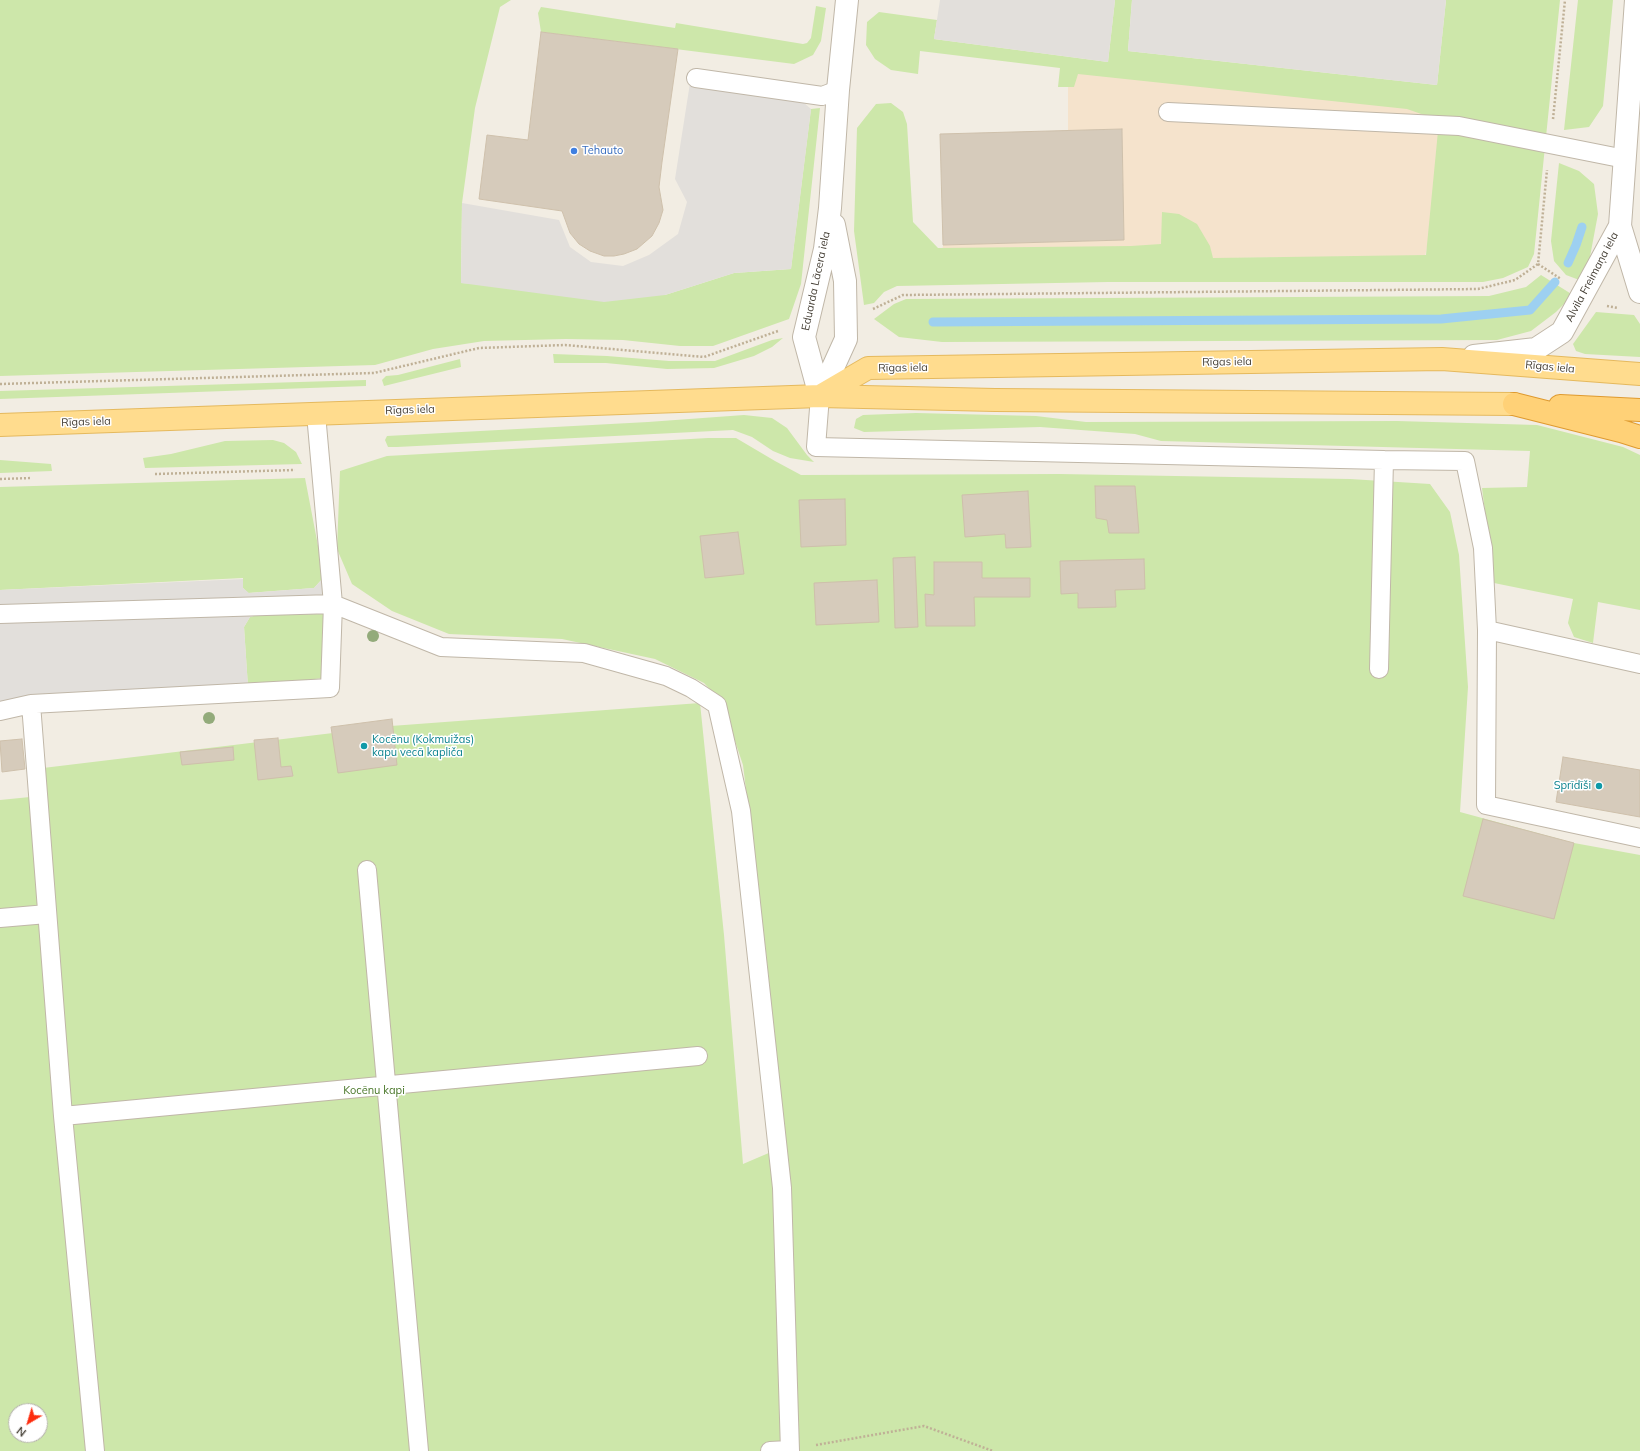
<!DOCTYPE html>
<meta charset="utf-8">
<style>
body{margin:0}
#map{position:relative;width:1640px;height:1451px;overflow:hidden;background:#f2ede3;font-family:Mulish,sans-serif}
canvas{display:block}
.north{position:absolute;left:8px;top:1403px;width:40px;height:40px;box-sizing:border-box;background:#fff;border:1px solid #b4b1ad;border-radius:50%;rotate:218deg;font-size:11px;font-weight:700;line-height:16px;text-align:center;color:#433d33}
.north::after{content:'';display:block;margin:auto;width:14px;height:18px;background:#fd2c0e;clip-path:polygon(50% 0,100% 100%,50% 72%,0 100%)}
</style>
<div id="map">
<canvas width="1640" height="1451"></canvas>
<div class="north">N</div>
</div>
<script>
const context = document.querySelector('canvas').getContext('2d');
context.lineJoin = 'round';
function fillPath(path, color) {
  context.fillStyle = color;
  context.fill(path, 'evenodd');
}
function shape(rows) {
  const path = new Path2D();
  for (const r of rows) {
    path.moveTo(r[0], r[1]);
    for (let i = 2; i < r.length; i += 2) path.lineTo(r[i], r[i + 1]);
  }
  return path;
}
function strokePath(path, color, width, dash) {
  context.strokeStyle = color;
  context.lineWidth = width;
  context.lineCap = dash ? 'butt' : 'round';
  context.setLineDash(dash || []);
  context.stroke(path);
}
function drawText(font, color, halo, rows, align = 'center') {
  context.font = font + ' Mulish,sans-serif';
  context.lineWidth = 3;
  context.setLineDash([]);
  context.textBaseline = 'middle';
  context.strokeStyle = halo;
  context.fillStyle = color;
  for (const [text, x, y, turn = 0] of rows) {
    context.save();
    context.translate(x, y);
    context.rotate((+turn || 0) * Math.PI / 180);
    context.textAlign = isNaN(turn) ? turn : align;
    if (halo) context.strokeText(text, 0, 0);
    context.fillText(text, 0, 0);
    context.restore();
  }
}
fillPath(shape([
 [1068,65,1460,105,1425,256,941,261,943,245,1124,240,1122,129,1068,131]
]), '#f5e3cc');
fillPath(shape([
 [0,0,511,0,500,7,475,108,462,203,461,283,665,295,734,273,791,269,811,109,820,108,801,284,789,319,713,346,680,346,623,340,566,339,484,341,433,349,375,365,0,376],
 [1115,0,1132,0,1128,51,1437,85,1446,0,1560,0,1534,254,1528,267,1503,278,1483,282,1108,282,897,286,884,292,874,303,864,305,854,231,857,128,876,104,891,103,903,112,907,124,913,222,938,248,1131,246,1161,244,1162,212,1179,214,1197,224,1210,246,1213,258,1426,255,1438,131,1427,116,1407,109,1078,74,1074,87,1058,87,1060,68,920,51,918,74,891,70,875,59,866,45,867,22,879,12,937,20,934,39,1108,62],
 [1578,0,1613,0,1603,106,1589,127,1564,130],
 [816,6,826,8,821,41,813,55,794,64,541,32,538,13,541,7,675,28,676,23,803,44,807,43,811,38],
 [1559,163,1579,171,1594,184,1598,214,1589,262,1582,281,1566,275,1554,261,1551,241],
 [1541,275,1573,295,1556,312,1531,331,1497,340,942,342,899,337,874,319,894,304,906,299,1489,296,1526,287],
 [1596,312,1634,315,1640,324,1640,357,1585,354,1576,351,1573,344],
 [783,338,772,347,754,356,714,368,667,369,606,363,554,363,553,354,607,356,669,361,715,361,772,340],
 [460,359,461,367,384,386,382,380,386,376,398,375],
 [366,380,366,386,0,399,0,391],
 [916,413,1036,416,1086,422,1397,421,1537,425,1623,447,1640,455,1640,610,1598,602,1593,643,1574,637,1568,623,1573,599,1494,583,1482,488,1527,487,1530,451,1161,441,1135,434,1040,427,864,432,854,428,856,419,863,415],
 [744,415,772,418,787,428,807,455,814,462,790,458,773,451,752,437,733,430,397,447,388,447,385,440,387,436,648,422],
 [708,438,736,438,775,461,801,475,1059,474,1350,479,1430,484,1450,512,1459,555,1468,687,1460,812,1574,843,1640,855,1640,1451,0,1451,0,800,30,797,43,768,391,726,700,703,724,935,743,1164,785,1146,766,952,743,765,722,702,704,683,655,659,562,639,449,634,392,611,352,584,337,549,340,471,387,456],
 [16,1411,40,1411,40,1435,16,1435],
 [273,440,284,443,296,452,302,464,145,468,143,458,171,454,225,441],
 [0,460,51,464,52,471,0,473],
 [305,478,324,577,314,588,248,593,243,588,243,578,0,590,0,487],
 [311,613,326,614,323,678,248,687,244,627,250,617,257,615]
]), '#cde7aa');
fillPath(shape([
 [940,0,1115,0,1108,62,934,39],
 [1132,0,1446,0,1437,85,1128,51],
 [690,83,803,102,811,109,791,269,734,273,665,295,604,302,461,283,462,203,559,220,570,247,591,262,623,266,649,255,678,234,687,202,675,179],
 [324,577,326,614,257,615,250,617,244,627,248,687,0,706,0,590,243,579,243,588,249,593,314,588]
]), '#e2dfdb');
strokePath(shape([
 [1568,263,1576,245,1582,227],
 [933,322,1441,319,1530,310,1555,282]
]), '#9dd0f1', 9);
const building = shape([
 [541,32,678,49,662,162,659,187,663,210,659,223,652,236,637,249,624,254,614,256,604,256,590,251,579,244,570,233,562,211,479,199,487,135,528,140,541,32],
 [1122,129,1124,240,943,245,940,134,1122,129],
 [1095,486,1135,486,1139,533,1109,533,1107,520,1096,518,1095,486],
 [1028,491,1031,547,1006,548,1005,534,965,537,962,495,1028,491],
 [845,499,846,545,801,547,799,500,845,499],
 [738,532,744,574,705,578,700,536,738,532],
 [915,557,918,627,895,628,893,558,915,557],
 [1144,559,1145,589,1115,590,1116,607,1078,608,1078,593,1061,594,1060,561,1144,559],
 [934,562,982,562,982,578,1030,578,1030,597,974,597,975,626,926,626,925,594,934,595,934,562],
 [877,580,879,622,816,625,814,583,877,580],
 [392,719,397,765,338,773,331,727,392,719],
 [278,738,281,767,291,766,293,776,258,780,254,740,278,738],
 [22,739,25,769,2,772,0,741,22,739],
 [233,747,234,760,182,765,180,752,233,747],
 [1563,757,1640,770,1640,817,1556,802,1563,757],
 [1483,819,1574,843,1554,919,1463,896,1483,819]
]);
fillPath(building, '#d6cbbb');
strokePath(building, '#cec0ab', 1);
const service = shape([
 [696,78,822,96,838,90],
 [1168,112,1459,126,1625,159],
 [820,396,816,447,1384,460,1379,669],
 [1384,460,1465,461,1483,548,1487,630,1640,664],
 [0,614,333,604,441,647,584,653,666,676,691,688,717,705,741,811,782,1188,790,1451],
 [1487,630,1486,805,1640,838],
 [31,704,63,1116,95,1451],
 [0,711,31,704,330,688,333,604,316,414],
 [367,870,419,1451],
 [0,918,47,914],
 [63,1116,698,1056],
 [770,1451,789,1450]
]);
const tertiary = shape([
 [1620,226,1640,292],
 [1474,356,1536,349,1562,332,1620,226,1636,0],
 [820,396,804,337,825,249,830,208,838,90,847,0],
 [820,396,846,339,845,281,834,225]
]);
const primary = shape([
 [820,396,868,368,1442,359,1640,374],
 [0,425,820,396,995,400,1514,404]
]);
const trunk = shape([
 [1514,404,1621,431,1640,437],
 [1560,406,1640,410]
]);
strokePath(service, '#c0b7a8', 20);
strokePath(tertiary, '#c0b7a8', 24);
strokePath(primary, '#e5b95e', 24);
strokePath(trunk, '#df9a2f', 24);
strokePath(shape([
 [1553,119,1565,0],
 [1538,264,1561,279],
 [1607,306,1618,308],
 [873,309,903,295,1478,289,1515,280,1538,264,1547,170],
 [0,384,374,373,479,348,565,345,704,357,778,331],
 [155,474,295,470],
 [0,479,32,478],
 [816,1445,924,1426,993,1451]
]), '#bfb096', 2.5, [2, 2]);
strokePath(service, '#fff', 18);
strokePath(tertiary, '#fff', 22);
strokePath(primary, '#ffdc8e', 22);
strokePath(trunk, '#ffd177', 22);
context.fillStyle = '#93ab7b';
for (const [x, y] of [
 [373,636],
 [209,718]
]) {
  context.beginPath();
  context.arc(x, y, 6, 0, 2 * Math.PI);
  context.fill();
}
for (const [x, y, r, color] of [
 [574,151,4,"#3f7fe0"],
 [364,746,4,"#0f9aa8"],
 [1599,786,4,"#0f9aa8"]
]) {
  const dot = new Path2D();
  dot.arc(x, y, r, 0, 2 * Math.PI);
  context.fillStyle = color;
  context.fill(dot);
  strokePath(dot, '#fff', 1.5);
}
drawText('11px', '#366cbe', '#fff', [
 ["Tehauto",582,151]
], 'left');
drawText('11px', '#433d33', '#fff', [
 ["Alvila Freimaņa iela",1592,277,-62],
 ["Eduarda Lācera iela",816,281,-78],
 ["Rīgas iela",1227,362,-1],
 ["Rīgas iela",1550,367,5],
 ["Rīgas iela",903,368,-1],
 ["Rīgas iela",410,410,-2],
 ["Rīgas iela",86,422,-2]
]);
drawText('11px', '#0d838f', '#fff', [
 ["Kocēnu (Kokmuižas)",372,740],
 ["kapu vecā kapliča",372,753],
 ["Sprīdīši",1591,786,"right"]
], 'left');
drawText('11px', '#467526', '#fff', [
 ["Kocēnu kapi",374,1091]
]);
</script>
